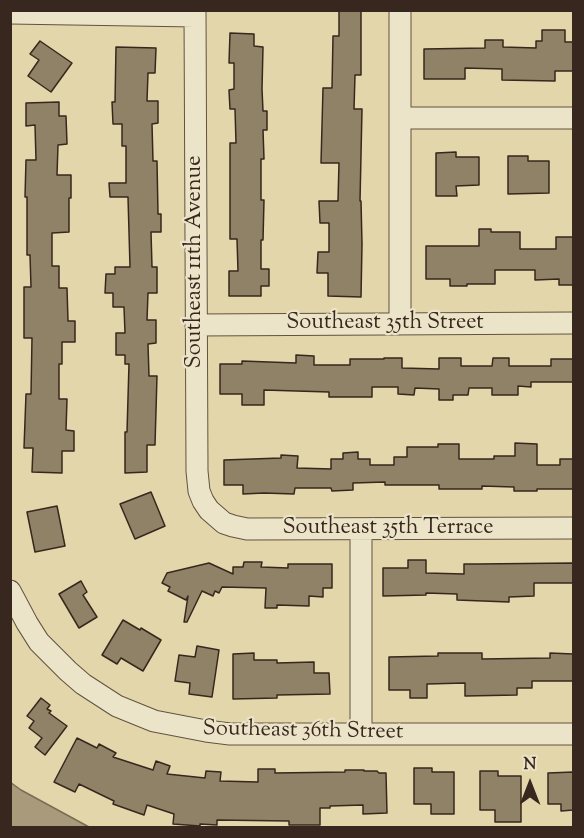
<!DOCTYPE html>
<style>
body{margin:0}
#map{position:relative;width:584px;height:838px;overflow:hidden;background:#e2d6aa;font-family:"Sorts Mill Goudy",serif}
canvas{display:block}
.frame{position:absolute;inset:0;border:12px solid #38271e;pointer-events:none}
.north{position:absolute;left:500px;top:754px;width:60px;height:60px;-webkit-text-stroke:4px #ece4c8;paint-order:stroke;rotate:0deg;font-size:16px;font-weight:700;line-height:24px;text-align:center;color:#38271e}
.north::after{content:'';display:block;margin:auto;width:21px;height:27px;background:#38271e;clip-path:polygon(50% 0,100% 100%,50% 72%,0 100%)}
</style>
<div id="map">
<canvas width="584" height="838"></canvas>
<div class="frame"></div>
<div class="north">N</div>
</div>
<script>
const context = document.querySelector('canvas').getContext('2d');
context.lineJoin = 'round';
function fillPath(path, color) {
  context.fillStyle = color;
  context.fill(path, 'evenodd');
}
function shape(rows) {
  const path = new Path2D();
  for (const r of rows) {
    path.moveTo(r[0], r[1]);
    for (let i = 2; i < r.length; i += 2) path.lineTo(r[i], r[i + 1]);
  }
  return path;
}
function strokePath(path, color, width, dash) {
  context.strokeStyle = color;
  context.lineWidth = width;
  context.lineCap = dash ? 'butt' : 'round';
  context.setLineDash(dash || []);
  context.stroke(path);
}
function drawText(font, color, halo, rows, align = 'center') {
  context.font = font + ' "Sorts Mill Goudy",serif';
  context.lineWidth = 4.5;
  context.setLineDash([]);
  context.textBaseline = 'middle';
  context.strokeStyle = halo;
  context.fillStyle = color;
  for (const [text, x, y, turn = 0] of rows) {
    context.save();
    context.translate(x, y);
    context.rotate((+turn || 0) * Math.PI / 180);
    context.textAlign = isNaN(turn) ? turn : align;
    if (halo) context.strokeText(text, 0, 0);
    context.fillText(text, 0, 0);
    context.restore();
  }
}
const water = shape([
 [10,782,21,790,89,827,11,827,10,782]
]);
fillPath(water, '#a89a7a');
strokePath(water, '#7b6c55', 1.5);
const building = shape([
 [339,10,361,10,361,75,355,75,354,109,362,109,360,201,361,201,362,244,361,297,328,296,328,273,317,273,318,252,329,252,329,223,320,223,319,201,338,201,339,163,321,163,323,88,332,88,333,36,339,36,339,10],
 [542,30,565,30,565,42,573,42,573,71,555,71,555,81,502,80,502,69,465,68,465,79,424,79,424,49,485,48,485,40,503,40,503,47,536,48,536,41,542,41,542,30],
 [230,33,254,34,254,46,263,47,262,89,263,111,267,111,267,130,263,130,264,159,261,159,261,200,264,200,263,240,261,240,261,269,269,269,269,286,261,286,261,296,229,296,229,271,238,271,237,239,230,239,230,143,236,143,235,109,230,109,229,90,234,89,234,63,229,63,230,33],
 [40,41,72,63,51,92,28,76,39,60,30,54,40,41],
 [116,47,156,48,155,73,148,73,147,101,158,101,158,123,152,124,153,161,157,161,158,214,161,214,161,232,151,232,152,267,157,267,157,293,148,293,147,320,156,320,156,343,148,344,149,376,157,376,155,445,147,445,147,472,125,473,125,432,127,432,129,364,125,364,125,355,116,355,116,333,125,333,124,307,113,307,113,293,105,293,106,274,115,274,115,267,130,267,128,197,110,197,109,183,126,183,126,146,122,146,122,124,113,124,112,102,115,102,116,47],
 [59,102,59,116,66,116,67,144,58,145,57,175,71,175,71,198,69,198,69,232,52,233,52,266,59,266,59,288,67,288,68,321,75,321,75,342,62,342,62,364,59,364,59,399,67,399,66,430,74,431,74,451,62,451,62,473,32,472,33,448,24,448,26,394,31,394,32,338,24,338,24,287,31,287,30,255,27,255,27,197,25,197,26,160,36,160,35,125,26,126,26,103,59,102],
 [456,152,456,157,479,157,479,185,456,186,457,196,436,196,436,153,456,152],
 [508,156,528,156,528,161,549,161,549,193,508,194,508,156],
 [479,229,491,229,491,232,520,232,520,249,556,249,556,237,573,237,573,285,559,285,559,279,535,280,535,270,495,270,495,284,467,284,467,286,450,286,450,279,426,279,426,246,479,246,479,229],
 [296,355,314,356,314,365,350,365,350,359,384,359,384,358,402,358,402,368,439,369,439,358,461,358,461,366,492,366,493,358,509,358,509,366,551,366,551,359,573,359,573,382,531,382,531,387,518,386,518,395,492,395,492,388,469,388,468,395,453,395,453,400,439,400,439,389,415,388,414,395,398,394,398,387,372,387,372,397,329,397,329,392,264,390,264,405,242,405,242,394,220,394,220,364,242,364,242,361,296,363,296,355],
 [515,443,537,444,537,465,560,465,560,459,573,459,573,489,537,489,537,491,514,491,514,487,482,486,482,489,439,489,439,485,385,485,385,482,353,483,353,490,332,491,331,488,295,488,294,494,264,493,243,494,243,485,224,485,224,460,281,458,281,455,298,456,297,468,331,469,331,459,343,459,343,453,358,452,358,459,370,459,370,465,394,465,394,457,407,457,407,447,438,447,438,444,459,444,459,459,494,459,494,456,515,456,515,443],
 [151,492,165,526,135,539,120,504,151,492],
 [57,506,65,546,35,552,27,512,57,506],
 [408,560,426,560,426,573,464,574,464,564,478,564,573,563,573,583,534,583,534,596,509,597,509,602,457,600,457,594,426,593,426,595,383,596,383,568,408,568,408,560],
 [244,562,262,562,261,567,288,568,288,564,332,564,332,588,323,588,323,597,309,596,309,606,277,605,277,608,265,608,266,588,222,587,219,593,215,591,213,596,202,591,187,622,184,622,188,596,186,600,168,591,170,587,162,583,167,573,209,563,233,574,233,567,243,567,244,562],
 [81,581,87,592,83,595,97,617,79,628,59,594,81,581],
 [123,620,140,630,141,628,161,640,143,671,121,658,117,664,102,655,123,620],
 [197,646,219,650,212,697,189,694,190,683,175,681,179,655,195,657,197,646],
 [254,653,254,660,277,660,277,663,314,662,314,673,329,673,330,694,277,695,277,698,233,699,233,654,254,653],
 [438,653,482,653,482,659,550,658,550,653,573,654,573,681,532,681,532,688,517,688,517,695,465,696,465,683,427,684,427,698,410,698,410,690,389,690,389,657,438,656,438,653],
 [41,698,50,705,47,709,51,711,49,713,67,726,45,755,35,747,42,738,29,728,34,721,27,716,41,698],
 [77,738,97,748,99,744,116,753,113,757,153,770,156,761,170,766,167,774,205,778,206,771,221,772,220,781,258,782,258,769,275,769,275,773,345,772,345,770,364,770,364,771,377,771,379,773,386,773,387,813,363,814,363,805,330,806,330,808,320,808,320,825,289,825,289,821,217,820,217,825,200,824,200,826,173,824,174,814,147,805,144,815,113,804,114,801,79,784,75,792,54,782,77,738],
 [414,768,432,768,432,772,454,772,454,814,431,814,431,804,414,804,414,768],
 [480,771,498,771,498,776,521,776,521,822,495,822,495,810,480,810,480,771],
 [573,772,573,810,561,811,561,804,548,804,548,773,573,772]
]);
fillPath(building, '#908267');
strokePath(building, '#38271e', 1.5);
const minor = shape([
 [195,10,197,471,199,491,203,501,209,510,224,523,233,526,247,529,574,528],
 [400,10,400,324],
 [10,13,195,16],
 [400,118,574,118],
 [196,325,574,323],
 [10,591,27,623,39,642,68,671,83,684,117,706,154,721,206,731,230,734,574,734],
 [361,734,361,529]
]);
strokePath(minor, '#625341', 23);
strokePath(minor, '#ece4c8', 21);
drawText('22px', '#38271e', '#ece4c8', [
 ["Southeast 11th Avenue",196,262,-90],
 ["Southeast 35th Street",385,324],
 ["Southeast 35th Terrace",388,529],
 ["Southeast 36th Street",303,732,1]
]);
</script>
